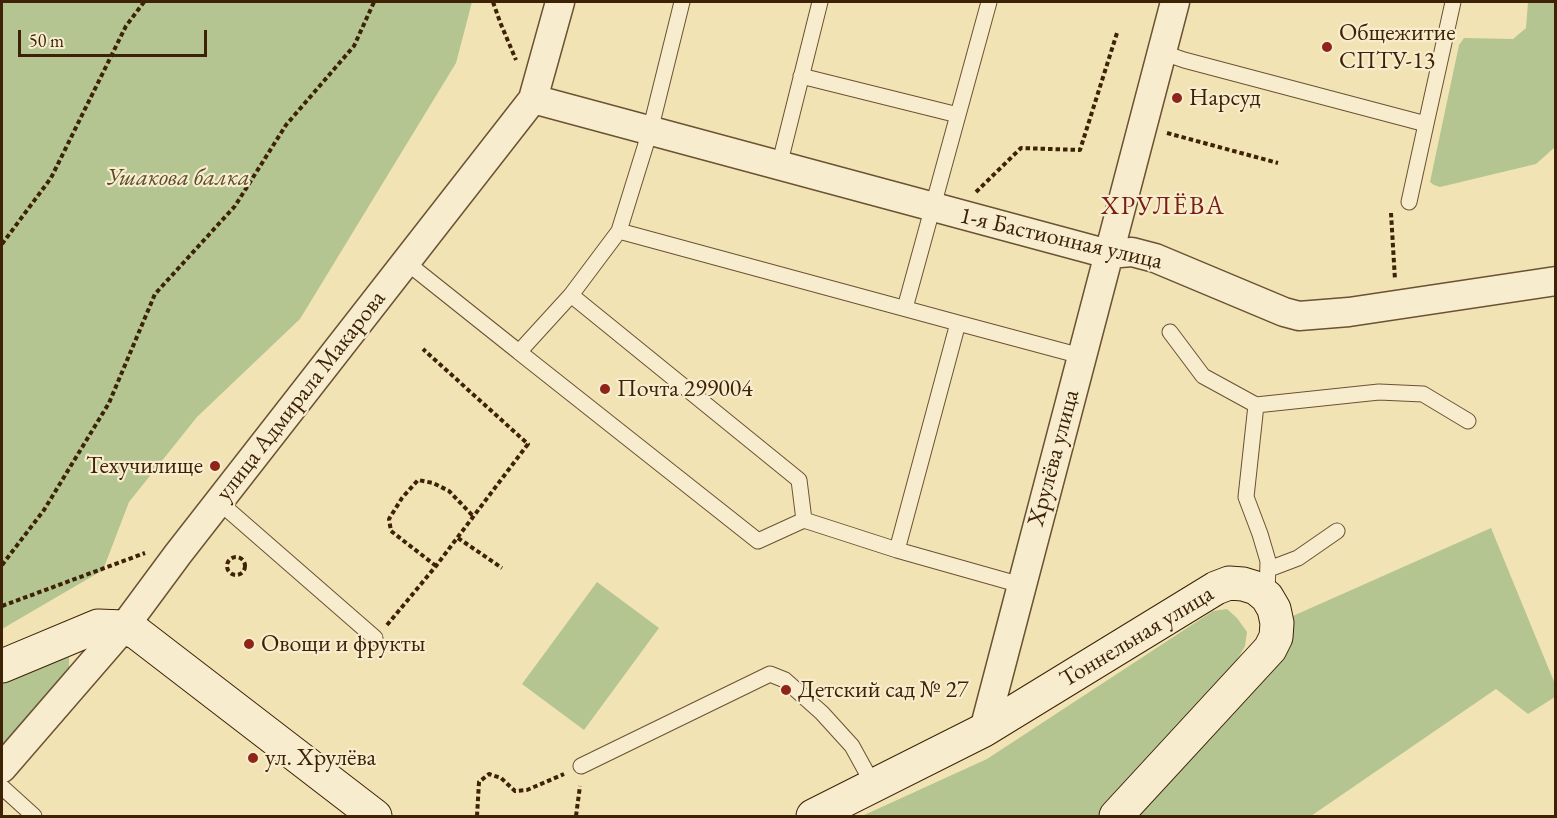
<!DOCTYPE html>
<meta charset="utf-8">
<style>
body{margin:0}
#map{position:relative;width:1557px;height:818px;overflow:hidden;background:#f2e3b4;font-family:"EB Garamond",serif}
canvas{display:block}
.frame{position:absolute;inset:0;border:3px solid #3d2206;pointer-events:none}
.scale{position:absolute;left:18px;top:30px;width:189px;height:27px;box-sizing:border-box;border:3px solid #3d2206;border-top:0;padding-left:8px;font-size:18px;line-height:21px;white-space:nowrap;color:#3d2206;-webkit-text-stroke:4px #f7edce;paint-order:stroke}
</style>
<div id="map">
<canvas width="1557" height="818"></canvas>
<div class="frame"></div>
<div class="scale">50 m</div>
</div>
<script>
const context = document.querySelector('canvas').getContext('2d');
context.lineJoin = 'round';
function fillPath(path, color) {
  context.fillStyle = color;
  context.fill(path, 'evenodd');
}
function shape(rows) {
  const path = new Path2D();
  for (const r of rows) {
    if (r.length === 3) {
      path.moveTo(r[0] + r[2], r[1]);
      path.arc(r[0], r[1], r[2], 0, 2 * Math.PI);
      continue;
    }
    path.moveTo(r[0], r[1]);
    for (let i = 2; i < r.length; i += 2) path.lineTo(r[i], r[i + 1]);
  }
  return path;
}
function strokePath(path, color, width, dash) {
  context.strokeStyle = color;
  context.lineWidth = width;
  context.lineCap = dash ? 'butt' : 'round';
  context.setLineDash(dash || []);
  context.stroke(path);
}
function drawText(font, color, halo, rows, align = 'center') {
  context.font = font + ' "EB Garamond",serif';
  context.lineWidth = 4.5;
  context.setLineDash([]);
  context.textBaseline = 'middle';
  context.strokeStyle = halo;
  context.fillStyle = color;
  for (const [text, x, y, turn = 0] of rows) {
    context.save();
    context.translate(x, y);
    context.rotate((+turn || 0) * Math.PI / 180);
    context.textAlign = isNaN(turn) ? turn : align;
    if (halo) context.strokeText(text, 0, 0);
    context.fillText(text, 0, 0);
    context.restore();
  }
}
fillPath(shape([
 [2,2,472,2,456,63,300,319,197,417,129,502,103,570,2,629],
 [1528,2,1555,2,1555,147,1536,164,1440,187,1434,185,1430,182,1459,45,1464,38,1513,39,1526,28],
 [1491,528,1555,684,1555,697,1528,714,1496,689,1311,816,1122,816,1277,623],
 [597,582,659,628,584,730,522,684],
 [1227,609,1237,618,1247,632,1245,646,1230,672,1103,816,862,816,987,759,1213,611],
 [60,654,69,656,69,669,2,747,2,679]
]), '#b4c592');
const lane = shape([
 [1161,52,1184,60,1426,124,1453,2],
 [801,76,958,115],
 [779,166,820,2],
 [1409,202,1426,124],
 [619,231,650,131,682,2],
 [406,262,519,352],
 [571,295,619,231,958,323],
 [905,308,989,2],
 [1170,332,1203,376,1256,405,1379,392,1423,394,1468,421],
 [1256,405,1246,497,1260,534,1268,561,1267,597],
 [219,502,375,638],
 [804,520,758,541,519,352,571,295,799,480,804,520,897,550,1021,585],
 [897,550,958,323,1081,356],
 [1269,569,1298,558,1337,531],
 [581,766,770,674,785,680,822,713,852,746,874,786],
 [2,787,34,816]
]);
const street = shape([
 [533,99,1086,248,1108,254,1132,252,1155,258,1284,312,1299,316,1349,312,1556,281],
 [984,730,1175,2],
 [2,768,124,627,178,554,533,99,560,2]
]);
const secondary = shape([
 [2,666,98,626,124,627,137,633,375,816],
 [813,816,984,730,1216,588,1229,583,1243,584,1256,588,1267,597,1274,609,1277,623,1276,637,1270,649,1116,816]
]);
strokePath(lane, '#6a5232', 17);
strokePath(street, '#6a5232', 31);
strokePath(secondary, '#3d2206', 35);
strokePath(shape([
 [493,2,500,22,516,60],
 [1167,133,1278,163],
 [976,192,1021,148,1080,150,1117,33],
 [1391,213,1395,280],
 [2,244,51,178,126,26,144,2],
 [458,538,502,568],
 [236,566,9],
 [2,565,44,510,109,403,155,294,235,206,286,125,354,46,374,2],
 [436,566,391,531,389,519,402,498,418,480,433,483,449,491,474,517],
 [2,606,145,553],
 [387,625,436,566,528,444,423,349],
 [477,816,479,782,489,774,501,778,515,791,527,790,564,774],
 [576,816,580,786]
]), '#3d2206', 4, [4.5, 3]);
strokePath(lane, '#f7edce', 15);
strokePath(street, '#f7edce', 28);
strokePath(secondary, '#f7edce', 33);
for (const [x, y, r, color] of [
 [1327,47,6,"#8f2418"],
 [1177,98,6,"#8f2418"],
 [605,389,6,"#8f2418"],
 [215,466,6,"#8f2418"],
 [249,644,6,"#8f2418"],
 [786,690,6,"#8f2418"],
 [253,758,6,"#8f2418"]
]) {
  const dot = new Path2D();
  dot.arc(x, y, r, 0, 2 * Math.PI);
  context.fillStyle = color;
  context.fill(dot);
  strokePath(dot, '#f7edce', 2);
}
drawText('24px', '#3d2206', '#f7edce', [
 ["Общежитие",1339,33],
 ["СПТУ-13",1339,61],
 ["Нарсуд",1189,98],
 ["Почта 299004",617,389],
 ["Техучилище",203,466,"right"],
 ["Овощи и фрукты",261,644],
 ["Детский сад № 27",798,690],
 ["ул. Хрулёва",265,758]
], 'left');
drawText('italic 24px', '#5b4b29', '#f7edce', [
 ["Ушакова балка",178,178]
]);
drawText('24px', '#3d2206', '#f7edce', [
 ["1-я Бастионная улица",1061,239,13],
 ["улица Адмирала Макарова",301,396,-52],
 ["Хрулёва улица",1054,458,-75],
 ["Тоннельная улица",1137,637,-31]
]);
context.letterSpacing = '1.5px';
drawText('26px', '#7a1f14', '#f7edce', [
 ["ХРУЛЁВА",1163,207]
]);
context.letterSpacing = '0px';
</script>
